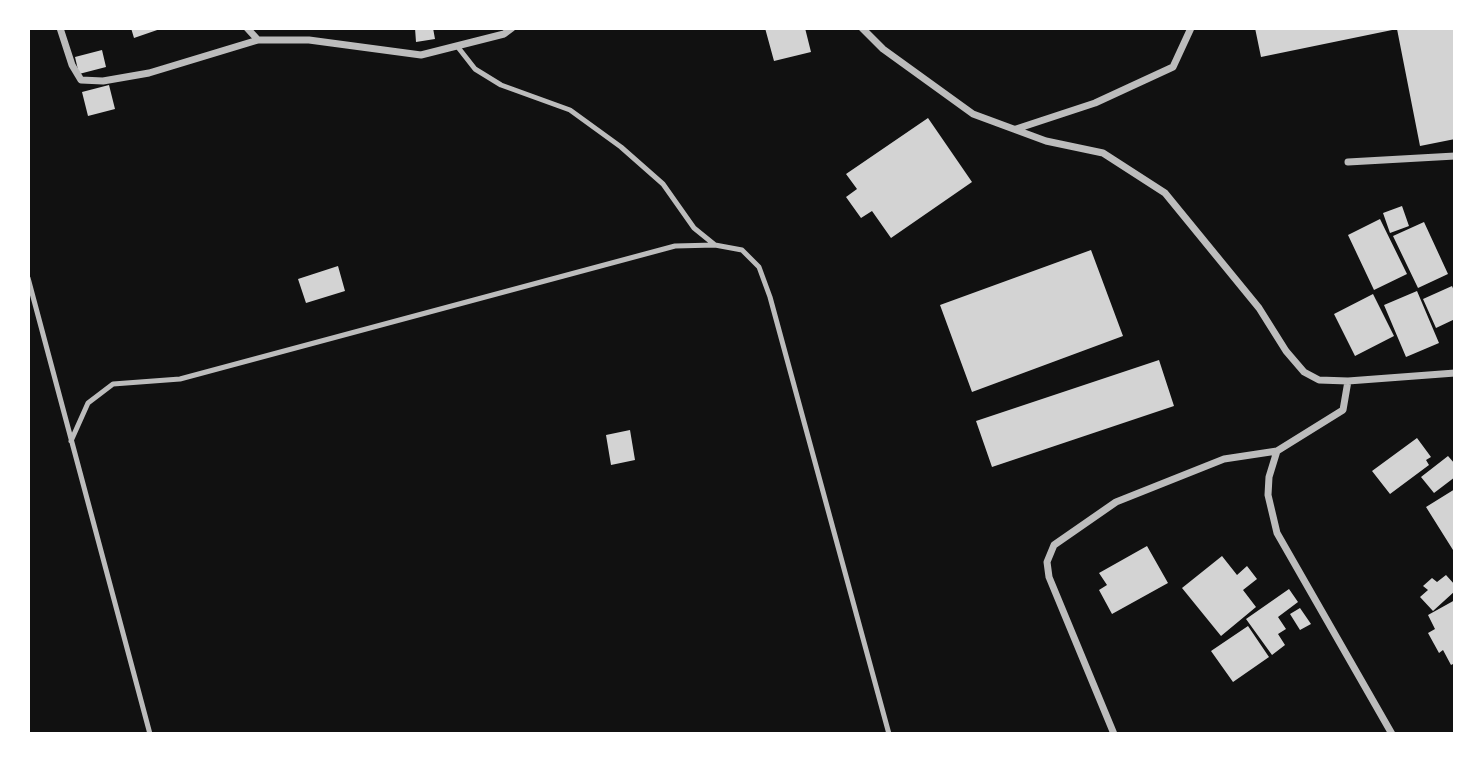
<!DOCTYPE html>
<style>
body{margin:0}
#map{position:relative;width:1483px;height:762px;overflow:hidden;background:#111;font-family:"PT Sans",sans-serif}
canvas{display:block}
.frame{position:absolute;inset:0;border:30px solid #fff;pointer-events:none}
</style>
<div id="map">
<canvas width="1483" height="762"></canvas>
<div class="frame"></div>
</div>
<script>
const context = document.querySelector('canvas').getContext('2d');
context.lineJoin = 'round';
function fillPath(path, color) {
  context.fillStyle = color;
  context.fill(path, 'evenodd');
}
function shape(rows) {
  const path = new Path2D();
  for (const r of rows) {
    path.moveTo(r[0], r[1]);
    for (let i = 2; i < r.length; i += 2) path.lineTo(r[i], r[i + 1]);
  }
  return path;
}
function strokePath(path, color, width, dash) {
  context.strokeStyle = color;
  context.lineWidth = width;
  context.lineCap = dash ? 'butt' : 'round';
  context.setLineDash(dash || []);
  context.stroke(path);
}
fillPath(shape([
 [131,28,163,28,134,38],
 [415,28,433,28,435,39,416,42],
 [765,28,805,28,811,52,774,61],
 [1255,28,1455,28,1455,139,1420,146,1397,29,1261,57],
 [102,50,106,67,79,74,75,57],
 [109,85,115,109,88,116,82,92],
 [928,118,972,182,891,238,872,211,861,218,846,197,857,189,846,174],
 [1402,206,1409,226,1390,233,1383,213],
 [1380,219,1407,274,1374,290,1348,235],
 [1424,222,1448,274,1418,288,1393,236],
 [1091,250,1123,336,972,392,940,305],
 [338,266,345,291,306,303,298,279],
 [1452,286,1455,293,1455,319,1436,328,1423,299],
 [1417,291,1439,343,1406,357,1384,305],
 [1373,294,1394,336,1355,356,1334,314],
 [1159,360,1174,406,992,467,976,421],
 [630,430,635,460,611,465,606,435],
 [1417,438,1431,457,1426,460,1429,465,1390,494,1372,471],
 [1448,456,1455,464,1455,477,1434,493,1421,477],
 [1455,489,1455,549,1453,550,1426,507],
 [1147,546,1168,583,1112,614,1099,590,1107,585,1099,573],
 [1222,556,1237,575,1247,566,1257,579,1243,590,1256,607,1221,636,1182,588],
 [1446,575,1455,585,1455,591,1433,611,1420,597,1428,590,1423,586,1432,578,1437,582],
 [1289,589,1298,602,1278,617,1286,629,1278,634,1285,645,1272,655,1246,619],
 [1455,600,1455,663,1451,665,1443,650,1439,653,1428,633,1435,629,1428,615],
 [1300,608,1311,624,1300,630,1290,614],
 [1248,626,1269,657,1233,682,1211,651]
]), '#d3d3d3');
strokePath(shape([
 [457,46,475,69,501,85,570,110,621,147,663,184,694,228,715,245],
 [28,278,150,734],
 [71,441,88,403,113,384,180,379,675,246,715,245,742,250,759,267,770,297,889,734]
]), '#bcbcbc', 5);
strokePath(shape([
 [60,28,72,65,81,80,103,81,149,73,258,40,309,40,421,55,504,34,512,28],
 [247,28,258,40],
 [862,28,883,49,973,114,1046,141,1103,153,1165,193,1259,308,1286,351,1304,372,1319,380,1348,381,1455,373],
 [1016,129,1095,103,1173,67,1191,28],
 [1348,162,1455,156],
 [1348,381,1343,410,1277,451,1269,477,1268,495,1277,533,1392,734],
 [1114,734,1049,577,1047,562,1054,545,1116,502,1224,459,1277,451]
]), '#bcbcbc', 7);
</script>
